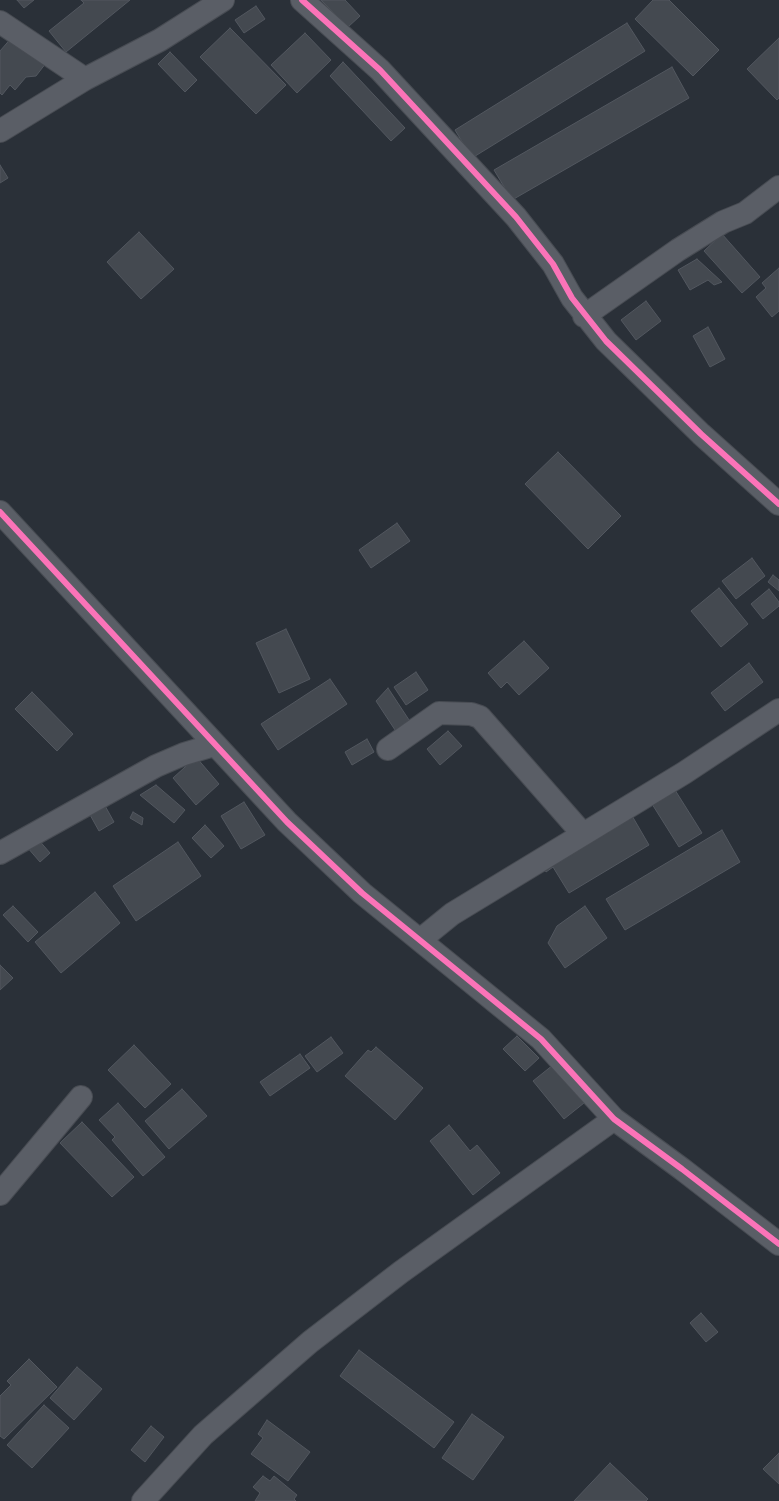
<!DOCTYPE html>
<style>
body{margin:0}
canvas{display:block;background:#2a3038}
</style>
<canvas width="779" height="1501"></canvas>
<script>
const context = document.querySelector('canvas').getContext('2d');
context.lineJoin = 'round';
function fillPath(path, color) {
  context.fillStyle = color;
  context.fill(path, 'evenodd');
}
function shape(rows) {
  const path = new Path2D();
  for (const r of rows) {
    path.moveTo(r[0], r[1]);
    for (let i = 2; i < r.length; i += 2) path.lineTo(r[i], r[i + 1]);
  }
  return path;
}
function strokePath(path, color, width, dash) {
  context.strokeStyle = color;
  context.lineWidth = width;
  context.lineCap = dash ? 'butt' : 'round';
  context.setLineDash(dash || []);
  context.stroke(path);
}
const building = shape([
 [17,0,34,0,24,8,17,0],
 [81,0,130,0,66,52,49,31,84,3,81,0],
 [321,0,345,0,360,16,348,27,321,0],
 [653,0,669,0,719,50,693,76,635,19,653,0],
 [256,6,265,19,244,33,235,20,256,6],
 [627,23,645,51,472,158,455,130,627,23],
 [230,28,286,85,256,114,200,57,230,28],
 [305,33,331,60,297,93,271,65,305,33],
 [13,36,46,63,36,76,26,77,15,90,10,85,2,95,0,93,0,51,13,36],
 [779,38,779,98,777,100,747,69,779,38],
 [170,52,197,80,185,92,158,64,170,52],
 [343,62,405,128,391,141,330,76,343,62],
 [672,67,689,98,512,200,494,170,672,67],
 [0,165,8,178,0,183,0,165],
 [139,232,174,269,141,299,107,262,139,232],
 [722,234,760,277,742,293,704,251,722,234],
 [697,259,722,282,714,285,708,280,690,290,678,270,697,259],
 [779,268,779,311,772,317,756,297,766,288,762,283,779,268],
 [646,301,661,321,636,340,621,320,646,301],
 [708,327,725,359,710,367,693,336,708,327],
 [558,452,621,516,588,549,525,484,558,452],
 [397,523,410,541,371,568,359,550,397,523],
 [752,558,765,576,736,599,722,581,752,558],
 [773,575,779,580,779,591,768,582,773,575],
 [719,588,748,624,721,647,691,611,719,588],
 [769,589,779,602,779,606,763,619,751,604,769,589],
 [286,629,310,679,279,693,256,643,286,629],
 [524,641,549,668,519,695,507,682,501,688,488,673,524,641],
 [749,663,763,682,725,711,711,693,749,663],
 [416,672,428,690,406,705,394,687,416,672],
 [330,679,347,704,278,750,261,724,330,679],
 [388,688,413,726,399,736,376,701,388,688],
 [32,692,73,734,57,751,15,709,32,692],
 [448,731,462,746,440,765,427,749,448,731],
 [367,739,374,752,352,765,345,752,367,739],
 [196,757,219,784,196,805,173,778,196,757],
 [156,785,185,810,174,823,140,795,156,785],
 [675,790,702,833,679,847,652,804,675,790],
 [244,802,265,835,241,849,221,816,244,802],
 [104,804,114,822,99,831,89,813,104,804],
 [133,812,143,818,142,825,130,818,133,812],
 [631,814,649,845,569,893,553,867,546,872,543,867,631,814],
 [205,825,224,846,211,858,192,838,205,825],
 [722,830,740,862,625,930,606,899,722,830],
 [37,838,50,853,40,862,27,847,37,838],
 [178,842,201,876,136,921,113,886,178,842],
 [95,892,120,923,61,973,35,942,95,892],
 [13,906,38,932,28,942,3,915,13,906],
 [585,906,607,938,565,968,548,943,557,926,585,906],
 [0,965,13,978,0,990,0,965],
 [517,1036,539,1058,525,1071,503,1049,517,1036],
 [331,1037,343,1053,317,1072,305,1056,331,1037],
 [134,1045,171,1084,145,1108,108,1070,134,1045],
 [376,1047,423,1088,395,1120,345,1076,368,1050,371,1052,376,1047],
 [300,1054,310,1068,270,1096,260,1082,300,1054],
 [553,1065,584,1103,564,1119,533,1081,553,1065],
 [182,1089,207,1116,169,1149,145,1121,182,1089],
 [118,1103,165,1157,143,1176,112,1140,115,1137,99,1120,118,1103],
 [82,1122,134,1177,112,1197,60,1143,82,1122],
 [449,1125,470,1151,477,1145,500,1173,473,1195,430,1141,449,1125],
 [701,1313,718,1332,706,1342,690,1323,701,1313],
 [359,1350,454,1422,434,1448,340,1376,359,1350],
 [29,1359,57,1387,4,1439,0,1436,0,1396,11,1385,7,1381,29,1359],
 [77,1367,102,1389,74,1420,50,1398,77,1367],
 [44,1405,69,1428,32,1468,7,1445,44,1405],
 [472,1414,504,1437,473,1480,442,1458,472,1414],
 [267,1420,310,1452,288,1481,251,1454,263,1438,258,1434,267,1420],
 [151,1426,164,1437,145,1462,131,1450,151,1426],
 [779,1453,779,1484,763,1469,779,1453],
 [610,1463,648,1499,646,1501,574,1501,610,1463],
 [263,1476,270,1481,274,1476,297,1495,294,1499,296,1501,255,1501,260,1493,253,1487,263,1476]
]);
fillPath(building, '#444950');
strokePath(building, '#52575f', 1);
const street = shape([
 [302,0,380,70,516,217,553,264,572,298,606,341,701,434,779,504],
 [0,22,85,79],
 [0,131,85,79,160,40,223,0],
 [584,316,678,250,723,222,745,213,779,187],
 [0,512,287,822,362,893,541,1039,614,1119,682,1169,779,1244],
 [388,749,439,713,471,714,480,717,582,833],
 [0,853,156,766,184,754,214,745],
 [420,940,452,914,684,773,779,710],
 [0,1194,81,1097],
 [143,1501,203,1435,310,1342,401,1272,614,1119]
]);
strokePath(street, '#484c53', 24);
strokePath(street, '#5a5e66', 22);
strokePath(shape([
 [302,0,380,70,516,217,553,264,572,298,606,341,701,434,779,504],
 [0,512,287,822,362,893,541,1039,614,1119,682,1169,779,1244]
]), '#fb73b8', 6);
</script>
